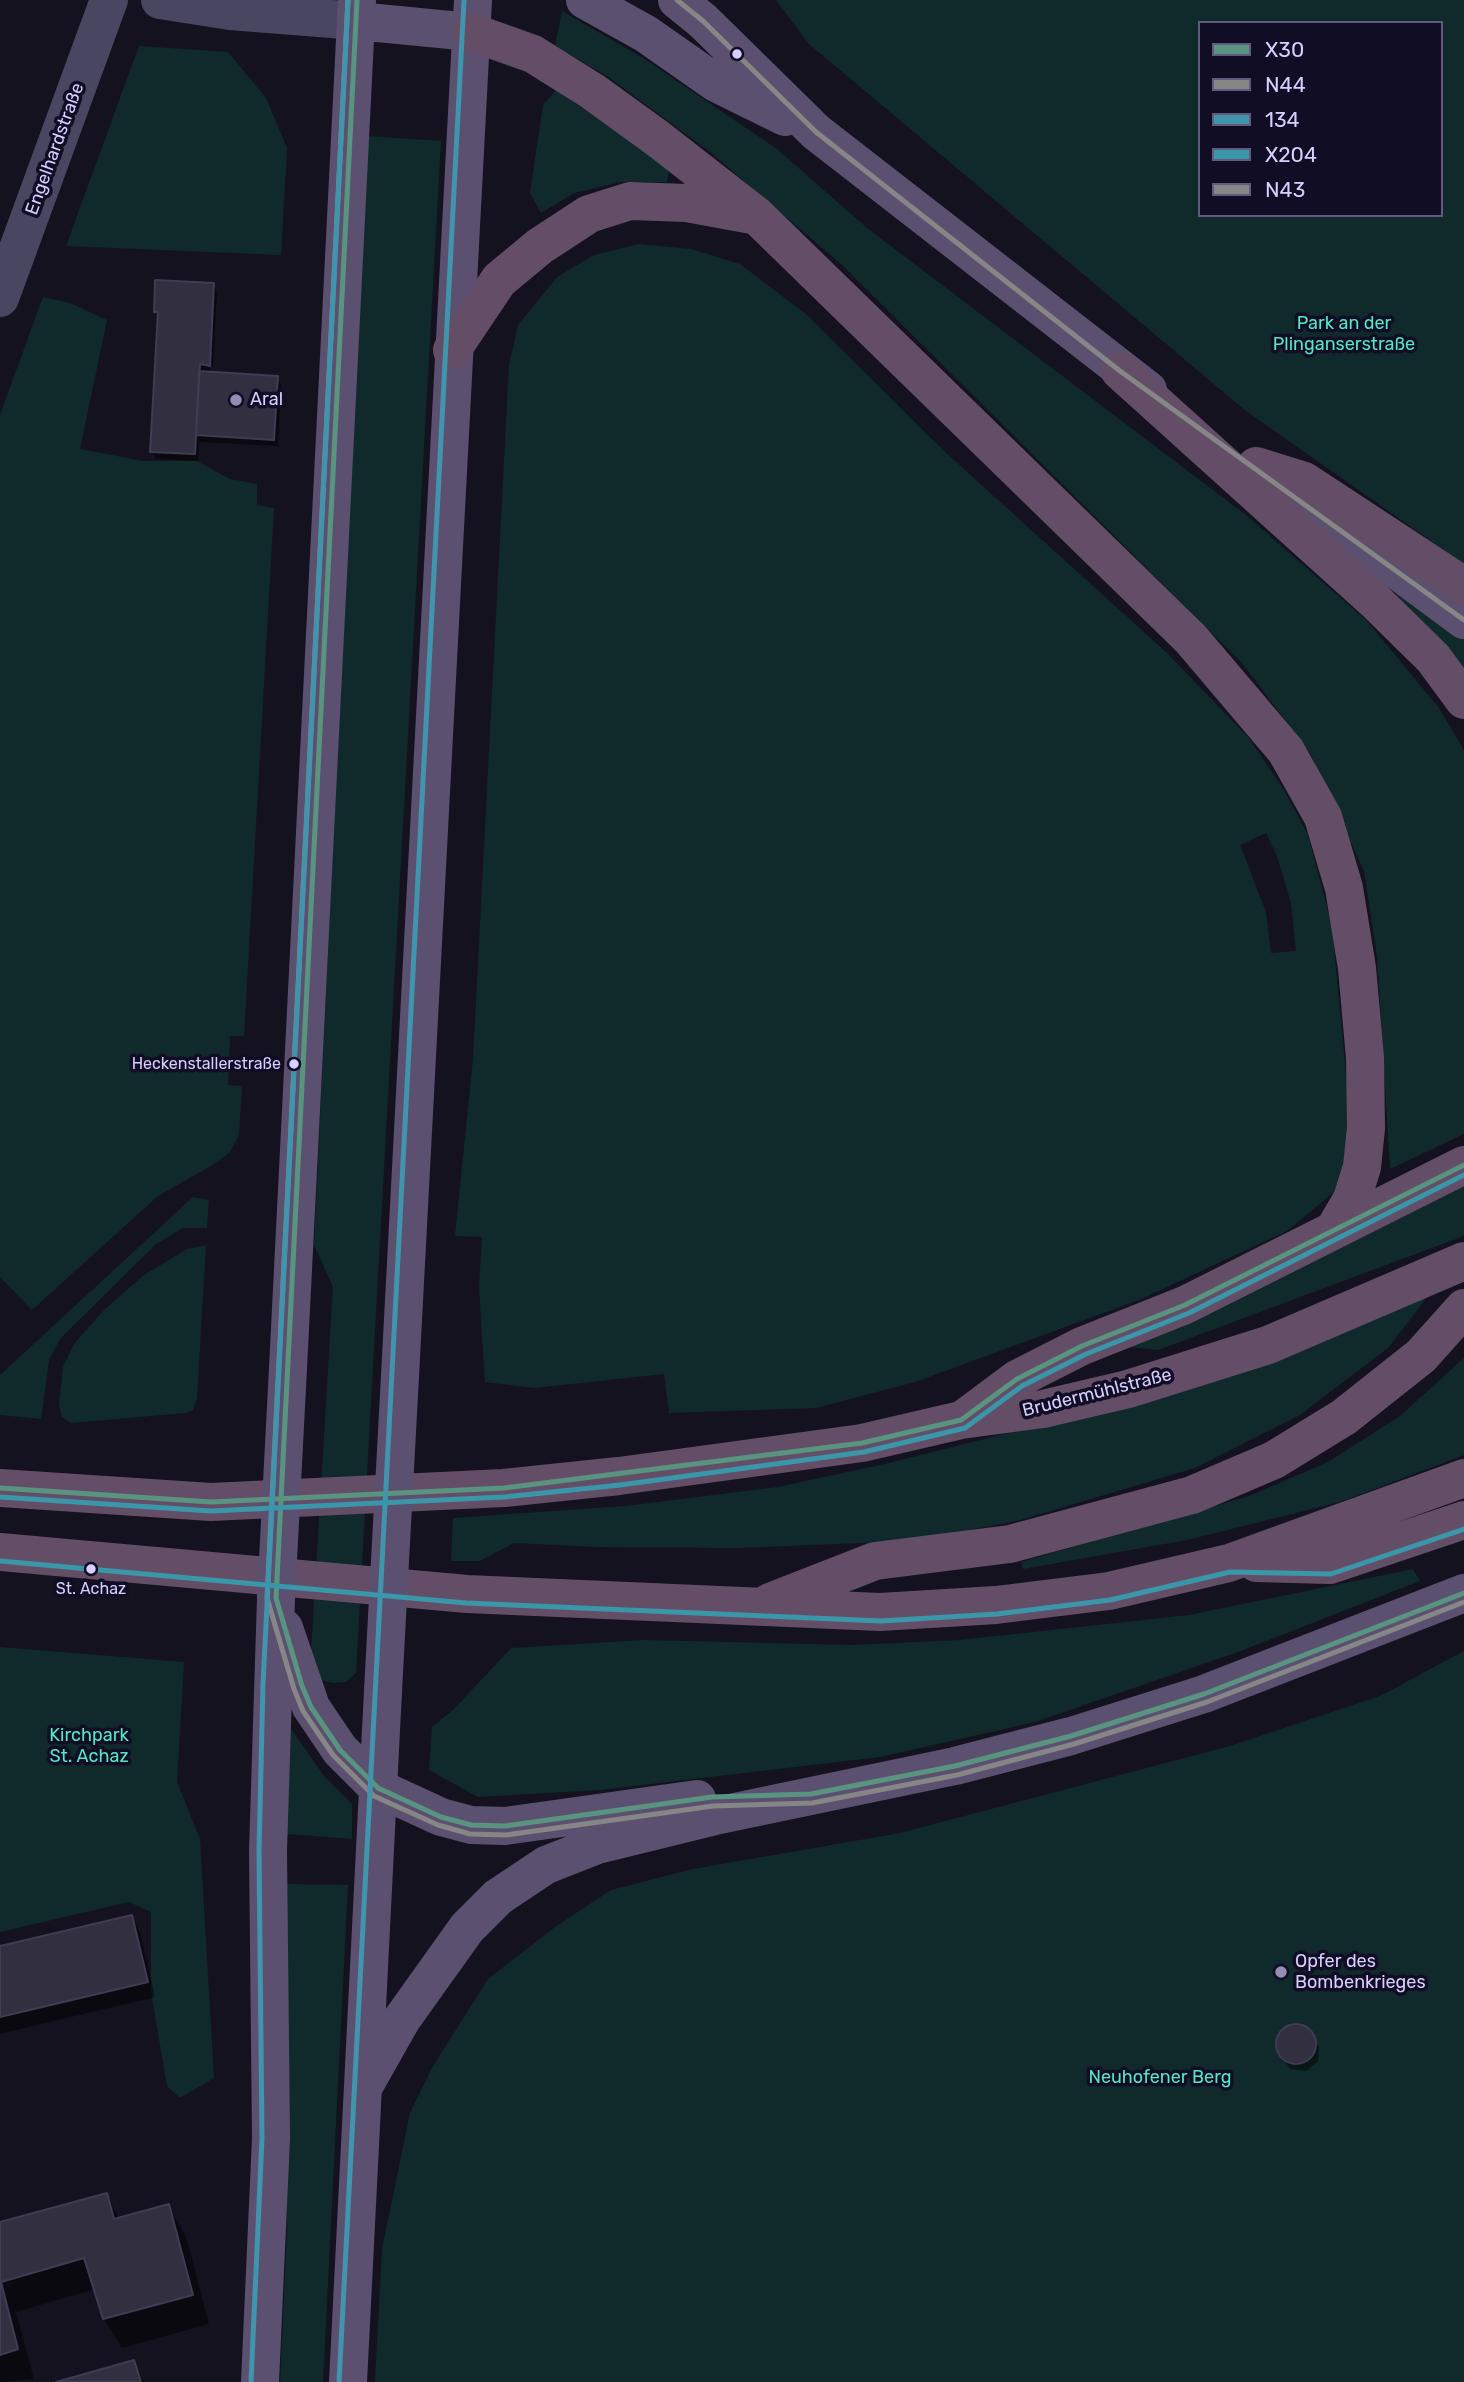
<!DOCTYPE html>
<meta charset="utf-8">
<style>
body{margin:0}
#map{position:relative;width:1464px;height:2382px;overflow:hidden;background:#14121f;font-family:Rubik,sans-serif}
canvas{display:block}
.legend{position:absolute;left:1198px;top:21px;width:245px;height:196px;box-sizing:border-box;background:#110d24;border:2px solid #605b7c;margin:0;padding:9px 12px;list-style:none;font-size:21px;color:#d6cfff}
.legend li{display:flex;align-items:center;gap:14px;height:35px}
.legend b{width:35px;border:2px solid #605b7c}
</style>
<div id="map">
<canvas width="1464" height="2382"></canvas>
<ul class="legend">
<li><b style="height:9px;background:#589480"></b>X30</li>
<li><b style="height:9px;background:#868686"></b>N44</li>
<li><b style="height:9px;background:#4094ac"></b>134</li>
<li><b style="height:9px;background:#3a96a9"></b>X204</li>
<li><b style="height:9px;background:#868686"></b>N43</li>
</ul>
</div>
<script>
const context = document.querySelector('canvas').getContext('2d');
context.lineJoin = 'round';
function fillPath(path, color) {
  context.fillStyle = color;
  context.fill(path, 'evenodd');
}
function shape(rows) {
  const path = new Path2D();
  for (const r of rows) {
    if (r.length === 3) {
      path.moveTo(r[0] + r[2], r[1]);
      path.arc(r[0], r[1], r[2], 0, 2 * Math.PI);
      continue;
    }
    path.moveTo(r[0], r[1]);
    for (let i = 2; i < r.length; i += 2) path.lineTo(r[i], r[i + 1]);
  }
  return path;
}
function strokePath(path, color, width, dash) {
  context.strokeStyle = color;
  context.lineWidth = width;
  context.lineCap = dash ? 'butt' : 'round';
  context.setLineDash(dash || []);
  context.stroke(path);
}
function drawText(font, color, halo, rows, align = 'center') {
  context.font = font + ' Rubik,sans-serif';
  context.lineWidth = 7;
  context.setLineDash([]);
  context.textBaseline = 'middle';
  context.strokeStyle = halo;
  context.fillStyle = color;
  for (const [text, x, y, turn = 0] of rows) {
    context.save();
    context.translate(x, y);
    context.rotate((+turn || 0) * Math.PI / 180);
    context.textAlign = isNaN(turn) ? turn : align;
    if (halo) context.strokeText(text, 0, 0);
    context.fillText(text, 0, 0);
    context.restore();
  }
}
fillPath(shape([
 [776,0,1464,0,1464,564,1246,411,809,44],
 [1200,23,1441,23,1441,215,1200,215],
 [562,11,643,58,777,149,867,228,1246,515,1367,621,1439,708,1464,750,1464,1134,1390,1169,1377,956,1364,871,1310,753,1242,663,842,265,710,152,607,76,555,46],
 [139,46,228,52,266,98,287,148,281,255,66,246],
 [556,90,669,168,667,182,621,182,574,193,541,213,530,193,543,105],
 [367,136,441,141,356,1673,346,1682,333,1683,320,1680,310,1669,333,1287,314,1245],
 [639,244,691,249,740,264,807,315,944,451,1167,653,1248,737,1283,788,1308,835,1332,926,1347,1085,1348,1154,1334,1192,1287,1231,1139,1300,915,1382,816,1408,669,1413,664,1374,534,1388,485,1382,479,1286,482,1237,455,1236,473,1059,509,365,518,325,557,277,594,255],
 [1266,833,1277,856,1291,903,1296,951,1271,953,1266,912,1240,845],
 [43,297,70,303,107,320,80,449,143,461,197,461,230,479,257,484,257,505,274,508,244,1036,230,1036,228,1085,242,1086,239,1135,230,1152,216,1163,158,1196,32,1310,0,1277,0,415],
 [1400,590,1464,639,1464,672,1394,597],
 [1464,1181,1464,1236,1158,1350,1128,1347],
 [193,1197,209,1200,207,1228,183,1228,156,1244,60,1339,49,1360,41,1419,0,1415,0,1375],
 [206,1245,197,1398,193,1410,185,1413,71,1423,62,1417,59,1405,63,1367,74,1344,104,1310,144,1275,187,1249],
 [1431,1292,1388,1348,1300,1415,1195,1468,1017,1521,911,1541,737,1548,597,1547,514,1543,480,1561,451,1561,453,1518,626,1506,778,1487,889,1463,1115,1406],
 [1464,1358,1464,1455,1340,1502,1187,1540,1023,1569,1021,1562,1249,1496,1328,1462,1400,1416],
 [1413,1569,1420,1581,1238,1652,1035,1722,880,1757,600,1790,478,1797,429,1770,432,1727,454,1709,511,1648,644,1640,852,1645,960,1640,1189,1615],
 [0,1647,184,1662,177,1782,200,1839,214,2078,180,2098,167,2086,151,1992,151,1912,129,1902,0,1932],
 [1464,1651,1464,2382,375,2382,382,2249,410,2113,433,2066,488,1979,555,1927,611,1890,693,1869,900,1833,1230,1746,1380,1696],
 [289,1726,324,1776,352,1804,352,1839,286,1834],
 [285,1884,348,1885,323,2382,280,2382,287,2230]
]), '#102a2c');
fillPath(shape([
 [213,285,217,292,213,368,207,357,204,359,212,373,277,377,281,385,278,446,199,442,198,461,156,459,151,451,159,317,156,311],
 [131,1917,140,1932,155,1997,0,2034,0,1948],
 [1291,2026,1306,2028,1319,2047,1318,2061,1306,2071,1290,2069,1277,2049,1279,2035],
 [106,2195,120,2220,168,2206,186,2236,209,2324,122,2348,104,2319,96,2289,16,2312,34,2379,0,2382,0,2224],
 [133,2362,144,2382,62,2382]
]), '#0007');
const building = shape([
 [155,280,214,283,210,366,200,364,195,454,150,452,158,312,154,312,155,280],
 [199,371,278,376,274,440,196,435,199,371],
 [132,1915,148,1982,0,2017,0,1946,132,1915],
 [1296,2044,20],
 [107,2193,114,2219,169,2204,193,2295,103,2319,84,2258,1,2282,18,2349,0,2355,0,2222,107,2193],
 [134,2360,141,2382,56,2382,134,2360]
]);
fillPath(building, '#322f41');
strokePath(building, '#413b53', 2);
strokePath(shape([
 [160,0,230,11,357,21],
 [0,298,109,0]
]), '#484660', 38);
strokePath(shape([
 [585,0,646,34,716,83,785,117],
 [677,0,703,21,816,132,1148,390],
 [357,21,471,32],
 [1291,492,1464,620],
 [288,1368,357,0],
 [400,1376,473,0],
 [284,1628,311,1707,340,1750,378,1788,441,1817,471,1825,505,1826,697,1799],
 [363,2088,402,2019,467,1928,498,1897,546,1865,597,1845,715,1816,955,1766,1071,1736,1204,1694,1464,1593],
 [260,2382,271,2138,268,1851,276,1598],
 [348,2382,383,1691]
]), '#5c5071', 38);
strokePath(shape([
 [471,32,533,54,592,91,657,138,757,216,1191,639,1286,751,1323,817,1344,888,1357,968,1365,1058,1366,1128,1362,1167,1352,1199,1335,1228],
 [452,350,499,280,540,246,589,214,630,201,687,203,752,215],
 [1120,371,1376,602,1433,658,1464,700],
 [1256,466,1304,481,1464,586],
 [966,1417,1017,1379,1082,1346,1185,1305,1464,1165],
 [0,1488,211,1502,504,1488,619,1476,862,1443,961,1420,1043,1409,1128,1389,1268,1345,1464,1261],
 [0,1552,467,1594,880,1612,996,1605,1109,1591,1229,1563,1464,1478],
 [1256,1563,1330,1565,1464,1520],
 [770,1602,875,1561,1010,1544,1192,1495,1274,1460,1344,1417,1421,1356,1464,1308]
]), '#644e67', 38);
strokePath(shape([
 [276,1598,288,1368],
 [383,1691,400,1376]
]), '#5c5071', 38);
strokePath(shape([
 [357,0,276,1598,302,1686,311,1707,340,1750,378,1788,441,1817,471,1825,505,1826,712,1797,811,1794,955,1766,1071,1736,1204,1694,1464,1593],
 [0,1488,211,1502,504,1488,862,1443,961,1420,1017,1379,1082,1346,1185,1305,1464,1165]
]), '#589480', 5);
strokePath(shape([
 [348,0,267,1598,294,1689,303,1711,333,1755,374,1796,438,1825,470,1834,506,1835,713,1806,812,1803,957,1775,1074,1744,1207,1702,1464,1602]
]), '#868686', 5);
strokePath(shape([
 [251,2382,262,2138,259,1851,263,1684,348,0],
 [339,2382,464,0]
]), '#4094ac', 5);
strokePath(shape([
 [0,1497,211,1511,504,1497,620,1485,864,1452,965,1428,1022,1386,1086,1354,1189,1313,1464,1175],
 [0,1561,466,1603,881,1621,997,1614,1110,1600,1230,1572,1331,1574,1464,1529]
]), '#3a96a9', 5);
strokePath(shape([
 [677,0,703,21,816,132,1120,371,1464,620]
]), '#868686', 5);
for (const [x, y, r, color] of [
 [737,54,6,"#d6cfff"],
 [236,400,7,"#928db1"],
 [294,1064,6,"#d6cfff"],
 [91,1569,6,"#d6cfff"],
 [1281,1972,7,"#928db1"]
]) {
  const dot = new Path2D();
  dot.arc(x, y, r, 0, 2 * Math.PI);
  context.fillStyle = color;
  context.fill(dot);
  strokePath(dot, '#110d24', 2.5);
}
drawText('16px', '#d6cfff', '#110d24', [
 ["Heckenstallerstraße",281,1064],
 ["St. Achaz",91,1589,"center"]
], 'right');
drawText('18px', '#d6cfff', '#110d24', [
 ["Engelhardstraße",55,149,-70],
 ["Brudermühlstraße",1097,1393,-14]
]);
drawText('18px', '#54e6c5', '#110d24', [
 ["Park an der",1344,324],
 ["Plinganserstraße",1344,345],
 ["Kirchpark",89,1736],
 ["St. Achaz",89,1757],
 ["Neuhofener Berg",1160,2078]
]);
drawText('18px', '#d6cfff', '#110d24', [
 ["Aral",250,400],
 ["Opfer des",1295,1962],
 ["Bombenkrieges",1295,1983]
], 'left');
</script>
